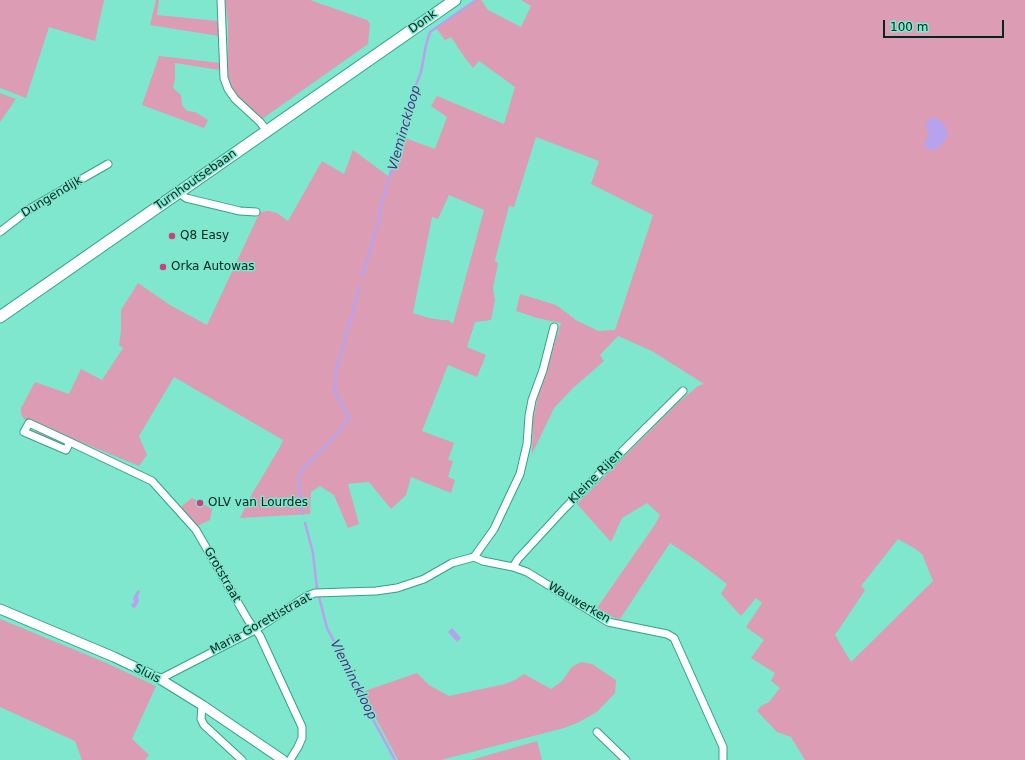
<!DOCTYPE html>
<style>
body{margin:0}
#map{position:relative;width:1025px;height:760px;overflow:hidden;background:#7ee7cd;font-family:"DejaVu Sans",sans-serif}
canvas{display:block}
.scale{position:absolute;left:883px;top:20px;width:121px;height:18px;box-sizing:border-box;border:2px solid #03261e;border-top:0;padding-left:5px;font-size:12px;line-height:14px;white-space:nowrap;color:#03261e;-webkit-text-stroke:3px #7ee7cd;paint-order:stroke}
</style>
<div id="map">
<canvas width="1025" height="760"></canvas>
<div class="scale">100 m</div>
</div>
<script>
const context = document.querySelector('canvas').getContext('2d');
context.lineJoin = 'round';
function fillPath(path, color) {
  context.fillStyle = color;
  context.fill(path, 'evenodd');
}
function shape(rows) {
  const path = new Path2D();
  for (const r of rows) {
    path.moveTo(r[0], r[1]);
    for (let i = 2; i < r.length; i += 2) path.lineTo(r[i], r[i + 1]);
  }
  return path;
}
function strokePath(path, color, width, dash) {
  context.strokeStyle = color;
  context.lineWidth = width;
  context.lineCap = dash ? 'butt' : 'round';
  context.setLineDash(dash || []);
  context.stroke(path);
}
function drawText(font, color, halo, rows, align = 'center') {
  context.font = font + ' "DejaVu Sans",sans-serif';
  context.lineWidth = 3;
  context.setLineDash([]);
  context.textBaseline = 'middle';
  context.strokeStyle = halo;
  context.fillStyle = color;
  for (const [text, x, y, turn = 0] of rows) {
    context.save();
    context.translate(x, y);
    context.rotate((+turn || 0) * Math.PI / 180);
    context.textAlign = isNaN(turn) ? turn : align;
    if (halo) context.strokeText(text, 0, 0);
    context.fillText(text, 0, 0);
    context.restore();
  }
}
fillPath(shape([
 [0,0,104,0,95,41,49,27,26,98,0,88],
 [156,0,159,0,157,15,218,21,219,36,150,25],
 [225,0,310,0,367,20,370,24,368,44,262,119,236,97,231,88,228,75,228,23],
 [475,0,481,0,488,10,521,27,531,6,521,0,1025,0,1025,760,805,760,791,737,777,732,757,711,761,706,769,702,780,688,771,681,775,673,751,658,764,640,746,627,762,603,756,598,741,616,721,594,727,584,697,561,670,543,620,619,615,618,597,608,654,526,660,515,647,503,622,518,611,542,577,504,680,401,698,386,704,384,652,351,618,336,600,355,604,361,573,388,554,408,532,454,533,420,538,396,561,323,537,318,516,311,520,294,556,305,576,320,598,331,615,330,653,215,591,184,599,161,536,137,514,207,509,206,495,260,498,264,493,288,495,300,491,320,475,322,467,347,486,355,477,377,448,365,422,431,454,443,448,460,453,461,448,477,455,480,451,493,411,477,406,495,391,509,369,482,348,484,359,524,348,528,334,495,320,486,311,492,310,514,240,518,249,499,280,447,283,440,174,377,139,436,147,455,139,466,24,419,21,414,21,408,35,382,69,394,81,369,102,380,123,348,119,345,121,330,121,310,138,283,170,305,207,325,260,212,269,211,277,213,288,221,322,161,344,174,353,150,388,176,402,137,435,149,447,117,431,106,437,96,504,124,515,87,479,61,473,68,465,58,451,37,445,40,436,28],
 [449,195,484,210,453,324,448,320,442,320,429,318,413,313,432,217,438,219],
 [898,539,914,548,922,554,933,581,851,662,835,635,865,590,861,586],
 [159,56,220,63,220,70,175,63,175,79,173,88,181,95,182,105,187,111,195,112,208,120,204,128,142,105],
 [0,93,16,99,0,122],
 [35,430,39,431,64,442,63,445,34,433],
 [192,498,212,509,210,520,197,526,181,509,183,505],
 [0,619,102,661,156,686,132,739,149,755,145,760,82,760,75,741,0,707],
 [581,662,592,664,616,680,615,693,597,712,577,723,564,728,441,760,398,760,362,692,417,673,429,685,449,696,505,684,515,680,524,674,551,689,562,681,572,667],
 [537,741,542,760,471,760]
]), '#dc9cb3');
fillPath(shape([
 [930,118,936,118,944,124,948,134,944,142,935,150,929,150,924,144,929,134,925,125],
 [139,590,140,592,138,596,139,601,136,607,133,608,131,605,134,602,133,598,137,591],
 [452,628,461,638,457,642,448,632]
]), '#b7a3ed');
strokePath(shape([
 [362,276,380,216,380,208,414,99,416,85,421,72,426,45,430,32,476,0],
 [303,514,298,477,305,466,321,451,348,421,348,417,346,411,335,392,336,369,346,338,346,330,352,317,359,286],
 [305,523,313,553,317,589],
 [319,597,327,628,348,668,355,686,395,760]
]), '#b7a3ed', 2.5);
const minor = shape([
 [221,0,224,78,228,89,235,99,260,122,267,131],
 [179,193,186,198,240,211,256,212],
 [0,232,31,208,108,164],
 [70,442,66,450,24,432,29,423,70,442,152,481,196,530,248,620,260,636,302,727,302,738,298,747,290,760],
 [474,557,483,561,513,567,527,572,608,622,667,634,674,638,723,747,723,760],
 [513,567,518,559,565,508,683,391],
 [160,679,255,630,307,596,315,593,376,591,397,588,424,579,452,563,474,557,494,529,520,474,527,444,529,416,532,400,543,370,554,327],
 [202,705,201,719,204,725,242,760],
 [597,732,626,760]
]);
const tertiary = shape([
 [0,609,114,657,160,679,202,705,283,760]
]);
const primary = shape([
 [0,317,455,0]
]);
strokePath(minor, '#32a18a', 9);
strokePath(tertiary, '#32a18a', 11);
strokePath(primary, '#32a18a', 13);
strokePath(minor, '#fff', 7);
strokePath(tertiary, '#fff', 9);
strokePath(primary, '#fff', 11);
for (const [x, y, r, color] of [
 [172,236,4,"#c84180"],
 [163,267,4,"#c84180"],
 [200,503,4,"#c84180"]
]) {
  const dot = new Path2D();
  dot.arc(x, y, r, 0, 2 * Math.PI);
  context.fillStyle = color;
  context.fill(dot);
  strokePath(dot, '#7ee7cd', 1.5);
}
drawText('12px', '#03261e', '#7ee7cd', [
 ["Donk",423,22,-35],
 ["Turnhoutsebaan",196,180,-35],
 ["Dungendijk",52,197,-31],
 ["Kleine Rijen",596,477,-45],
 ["Grotstraat",222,575,60],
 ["Wauwerken",579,603,30],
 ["Maria Gorettistraat",261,624,-29],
 ["Sluis",147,674,27]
]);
drawText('12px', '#03261e', '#7ee7cd', [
 ["Q8 Easy",180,236],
 ["Orka Autowas",171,267],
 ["OLV van Lourdes",208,503]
], 'left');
drawText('italic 13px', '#4b2d81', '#7ee7cd', [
 ["Vleminckloop",405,128,-74],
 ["Vleminckloop",353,680,63]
]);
</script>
